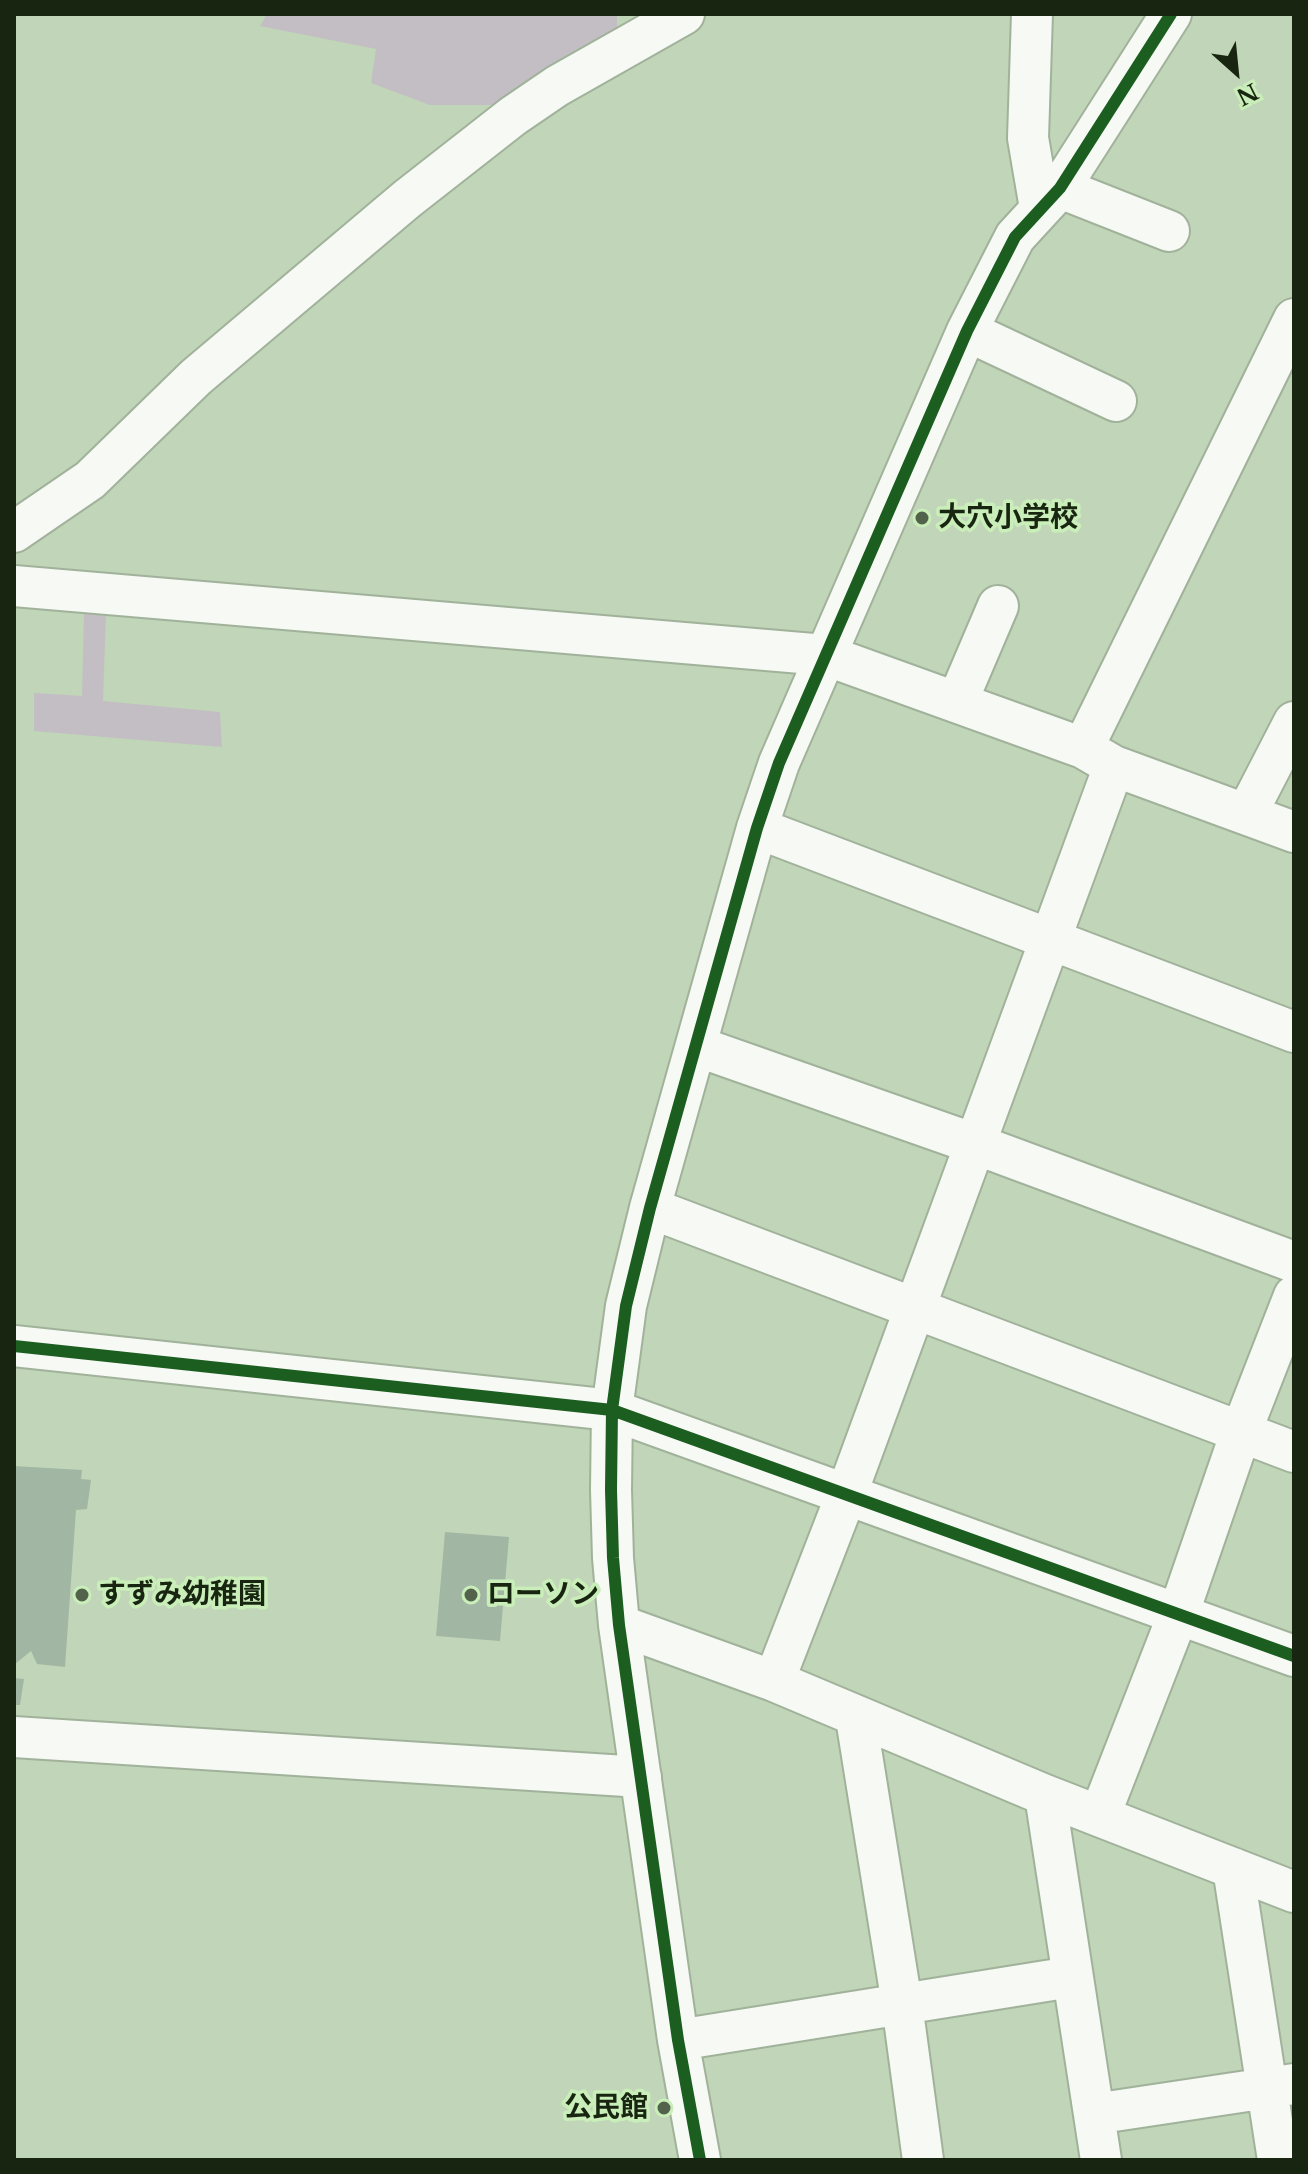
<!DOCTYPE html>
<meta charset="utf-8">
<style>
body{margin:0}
#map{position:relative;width:1308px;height:2174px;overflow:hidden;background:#c1d5b8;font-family:"Libre Baskerville",serif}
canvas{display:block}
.frame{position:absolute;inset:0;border:16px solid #182511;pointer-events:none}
.north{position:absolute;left:1196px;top:32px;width:80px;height:80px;-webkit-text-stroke:6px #c9eeb9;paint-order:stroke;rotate:153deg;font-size:22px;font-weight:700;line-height:32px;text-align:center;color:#182511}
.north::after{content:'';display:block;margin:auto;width:28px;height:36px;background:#182511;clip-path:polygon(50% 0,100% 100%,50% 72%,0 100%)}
</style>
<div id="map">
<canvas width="1308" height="2174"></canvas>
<div class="frame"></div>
<div class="north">N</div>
</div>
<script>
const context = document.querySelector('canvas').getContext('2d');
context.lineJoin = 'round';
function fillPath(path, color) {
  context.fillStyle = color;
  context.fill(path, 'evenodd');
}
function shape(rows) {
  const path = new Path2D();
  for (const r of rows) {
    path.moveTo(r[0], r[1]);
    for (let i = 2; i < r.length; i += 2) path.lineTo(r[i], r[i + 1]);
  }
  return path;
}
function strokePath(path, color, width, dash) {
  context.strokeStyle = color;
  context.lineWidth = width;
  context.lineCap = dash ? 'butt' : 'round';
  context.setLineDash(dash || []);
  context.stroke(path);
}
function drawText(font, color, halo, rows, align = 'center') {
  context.font = font + ' "Libre Baskerville","Noto Sans JP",serif';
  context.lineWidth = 7;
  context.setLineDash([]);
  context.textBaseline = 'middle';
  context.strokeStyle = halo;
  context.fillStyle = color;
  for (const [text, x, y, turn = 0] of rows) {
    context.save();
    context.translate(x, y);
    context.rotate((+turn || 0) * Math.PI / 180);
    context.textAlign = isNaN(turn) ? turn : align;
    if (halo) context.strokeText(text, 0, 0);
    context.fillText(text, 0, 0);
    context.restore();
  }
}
fillPath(shape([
 [267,14,617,14,617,32,496,105,430,105,371,83,376,49,260,26],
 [84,612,106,613,103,701,220,712,222,747,34,731,34,693,82,696]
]), '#c3bec4');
fillPath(shape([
 [14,1466,82,1470,81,1479,91,1480,87,1509,76,1510,65,1667,37,1664,31,1651,14,1665],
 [445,1532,509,1537,500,1641,436,1636],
 [14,1678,24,1679,20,1705,14,1705]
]), '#a2b7a3');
const minor = shape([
 [1032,14,1028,138,1040,208],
 [1060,188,1169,231],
 [967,331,1116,401],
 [14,532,90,480,196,377,407,199,513,116,557,86,684,14],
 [14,586,825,655,1083,748,1114,766,1294,832],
 [957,702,998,606],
 [1083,748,1294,319],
 [1247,813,1294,722],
 [757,828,1294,1032],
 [696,1046,975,1144,1294,1262],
 [650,1208,1294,1452],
 [14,1346,612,1410,1294,1656],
 [619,1625,774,1681,1045,1795,1294,1892],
 [774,1681,847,1493,1114,766],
 [856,1718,902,2004,923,2160],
 [14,1737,641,1777],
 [1045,1795,1101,2160],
 [1100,1815,1178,1615,1241,1432,1294,1296],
 [1233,1868,1278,2160],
 [678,2040,1071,1977],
 [1094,2114,1294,2084],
 [700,2160,678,2040,619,1625,613,1558,611,1490,612,1410,626,1306,650,1208,757,828,779,763,967,331,1015,237,1060,188,1171,14]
]);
strokePath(minor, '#a1b29b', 44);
strokePath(minor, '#f6f9f4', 40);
strokePath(shape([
 [14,1346,612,1410,1294,1656],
 [700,2160,678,2040,619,1625,613,1558,611,1490,612,1410,626,1306,650,1208,757,828,779,763,967,331,1015,237,1060,188,1171,14]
]), '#1b5e20', 12);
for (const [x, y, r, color] of [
 [922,518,8,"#53634b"],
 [82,1595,8,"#53634b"],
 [471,1595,8,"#53634b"],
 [664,2108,8,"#53634b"]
]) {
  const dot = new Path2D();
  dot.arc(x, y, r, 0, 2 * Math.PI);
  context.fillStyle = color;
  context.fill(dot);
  strokePath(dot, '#c9eeb9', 3);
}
drawText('bold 28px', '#182511', '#c9eeb9', [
 ["大穴小学校",938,518],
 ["すずみ幼稚園",98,1595],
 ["ローソン",487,1595],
 ["公民館",648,2108,"right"]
], 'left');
</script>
